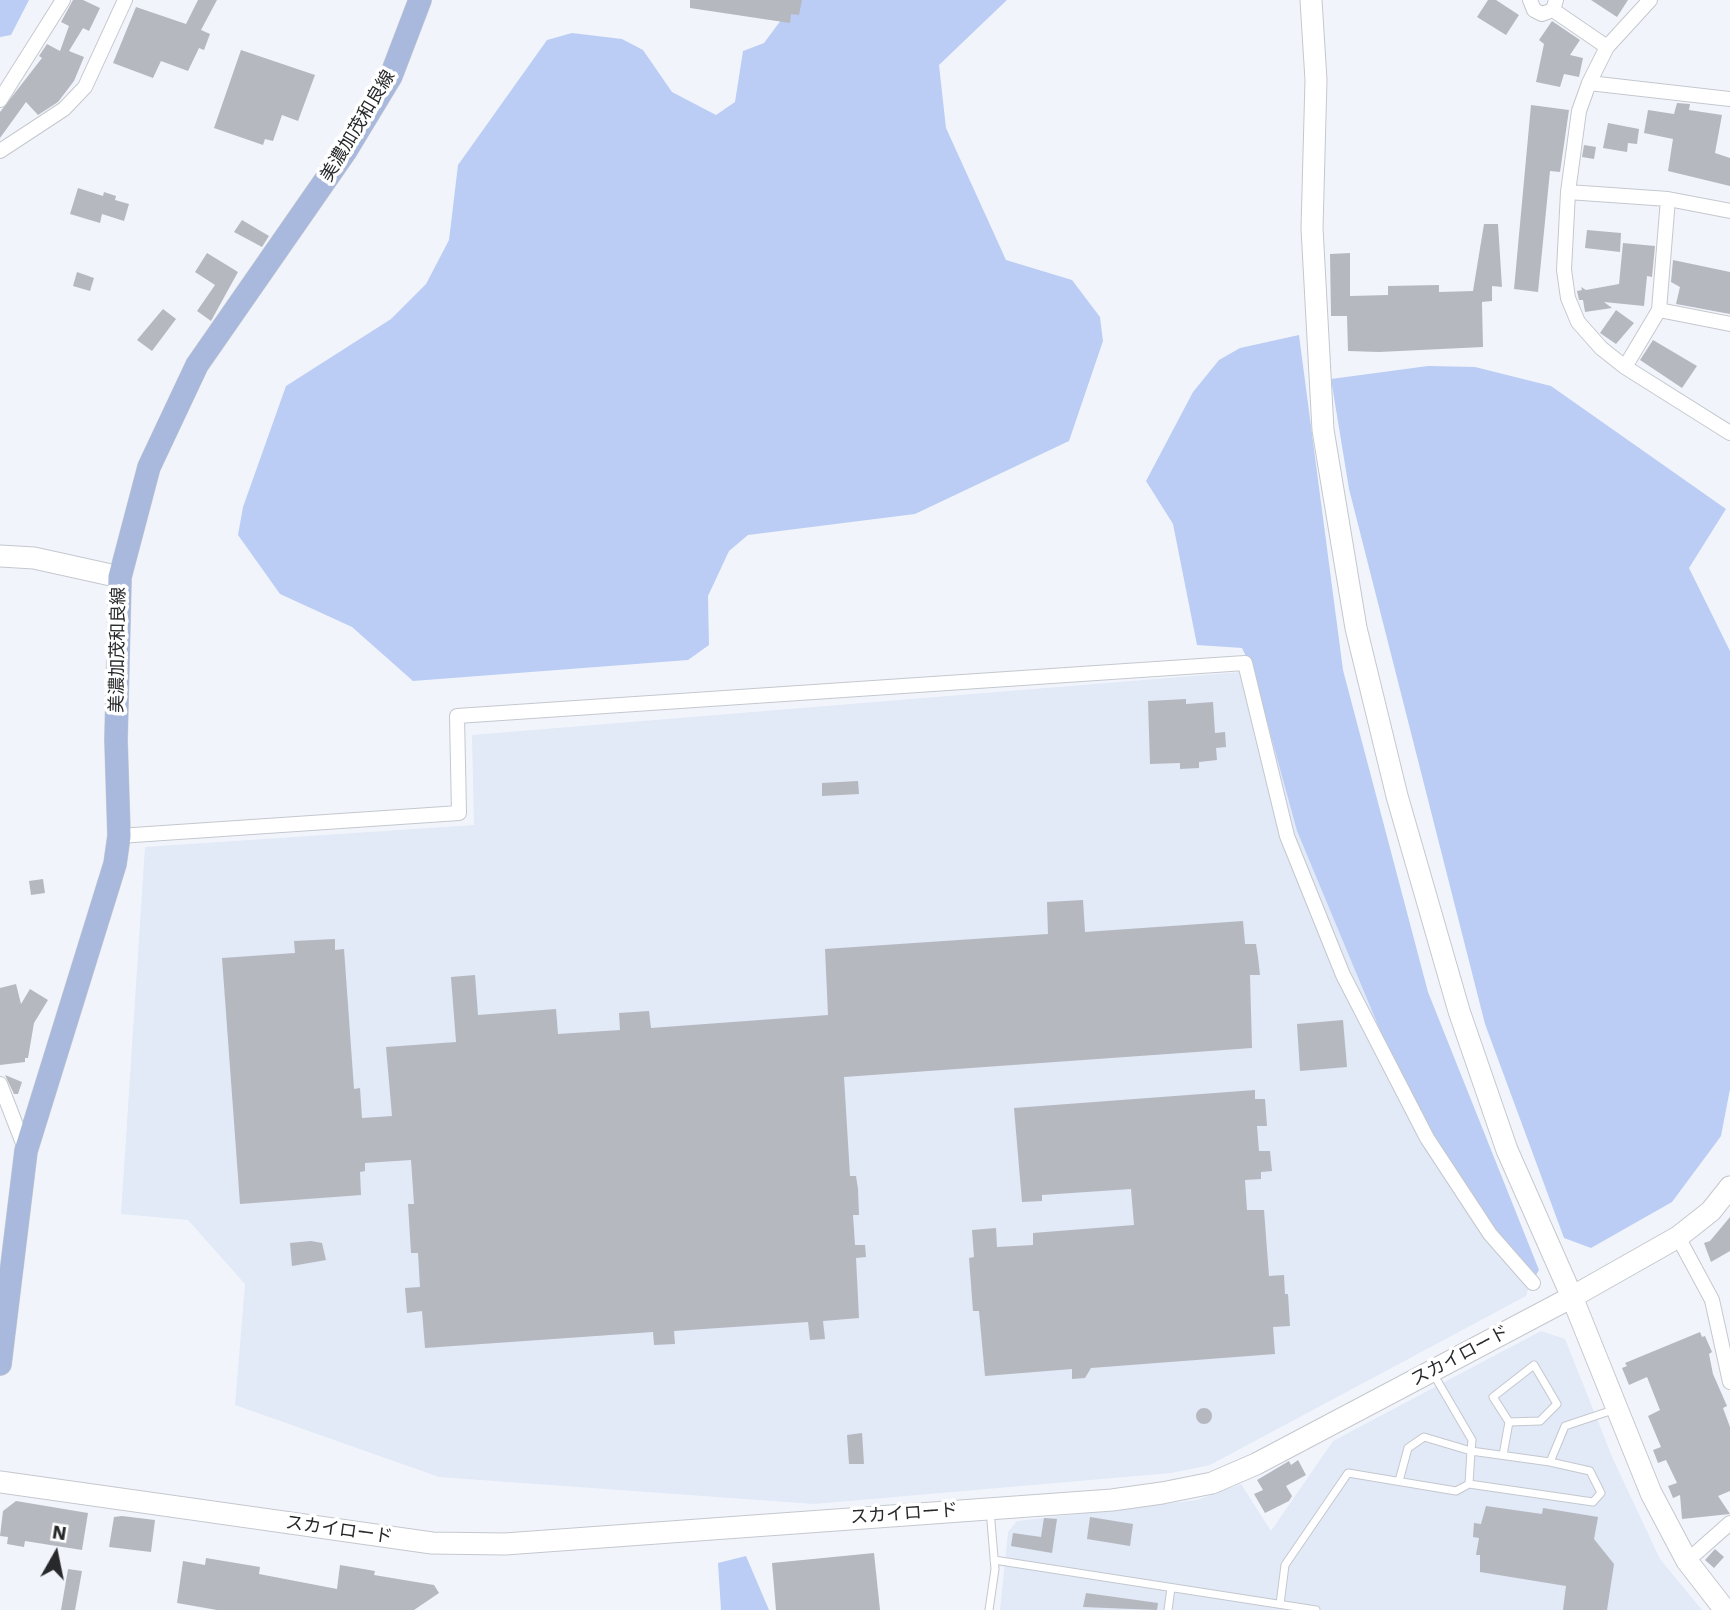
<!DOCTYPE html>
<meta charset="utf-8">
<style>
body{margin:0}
#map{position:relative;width:1730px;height:1610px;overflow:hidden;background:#f1f5fb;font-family:"Work Sans",sans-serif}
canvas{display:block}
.north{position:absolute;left:21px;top:1519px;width:70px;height:70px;-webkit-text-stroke:5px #fff;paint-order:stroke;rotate:9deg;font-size:19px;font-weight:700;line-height:28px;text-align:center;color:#28292b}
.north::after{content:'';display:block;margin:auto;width:24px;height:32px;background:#28292b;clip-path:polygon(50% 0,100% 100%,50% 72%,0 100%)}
</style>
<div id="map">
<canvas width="1730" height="1610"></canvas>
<div class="north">N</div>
</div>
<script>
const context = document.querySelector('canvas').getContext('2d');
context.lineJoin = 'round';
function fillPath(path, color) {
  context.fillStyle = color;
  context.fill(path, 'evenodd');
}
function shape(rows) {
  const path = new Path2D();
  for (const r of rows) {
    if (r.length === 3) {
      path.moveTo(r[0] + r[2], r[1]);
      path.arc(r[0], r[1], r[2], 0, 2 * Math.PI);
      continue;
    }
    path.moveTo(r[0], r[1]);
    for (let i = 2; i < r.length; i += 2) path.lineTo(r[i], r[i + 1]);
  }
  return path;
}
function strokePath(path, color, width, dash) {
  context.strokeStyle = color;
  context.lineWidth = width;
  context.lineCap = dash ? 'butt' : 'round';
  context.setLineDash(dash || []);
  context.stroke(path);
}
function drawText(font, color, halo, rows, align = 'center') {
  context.font = font + ' "Work Sans","Noto Sans JP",sans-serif';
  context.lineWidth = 7;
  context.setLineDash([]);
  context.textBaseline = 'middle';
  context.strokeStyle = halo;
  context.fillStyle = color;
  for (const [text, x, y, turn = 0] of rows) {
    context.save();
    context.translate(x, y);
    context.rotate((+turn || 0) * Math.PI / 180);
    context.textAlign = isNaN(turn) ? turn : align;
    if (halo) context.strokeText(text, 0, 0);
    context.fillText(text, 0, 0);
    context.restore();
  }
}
fillPath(shape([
 [1253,671,1297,831,1397,1071,1529,1287,1526,1296,1210,1465,1171,1473,814,1504,439,1477,235,1405,245,1284,188,1220,121,1214,145,847,474,825,472,735],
 [1541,1331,1565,1339,1613,1459,1660,1559,1702,1610,1000,1610,1008,1532,1017,1521,1197,1500,1241,1484,1271,1531,1333,1441]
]), '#e2e9f7');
fillPath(shape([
 [0,0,29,0,11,35,0,37],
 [796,0,1007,0,939,65,946,128,1006,260,1072,280,1100,317,1103,341,1069,441,915,514,748,535,729,551,708,596,709,645,688,660,413,681,352,627,280,594,238,535,243,507,286,386,391,319,426,284,449,240,458,165,547,40,572,33,622,39,643,50,672,92,716,115,735,102,743,51,764,43],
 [1299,335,1343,670,1428,992,1539,1270,1529,1287,1463,1189,1397,1071,1297,831,1253,671,1242,648,1197,645,1173,524,1146,481,1193,392,1219,360,1240,348],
 [1428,366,1475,367,1551,386,1726,509,1689,568,1730,651,1730,1089,1721,1136,1672,1202,1591,1248,1564,1238,1485,1024,1349,489,1331,379],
 [746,1556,769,1610,721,1610,718,1563]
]), '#bbcdf5');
fillPath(shape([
 [73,0,83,0,100,8,89,31,83,28,69,51,84,57,74,81,58,102,38,115,26,102,0,138,0,112,42,58,39,56,47,44,60,51,69,26,61,22],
 [198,0,217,0,201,30,210,34,204,50,199,48,188,71,161,61,153,78,113,63,136,7,186,24],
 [690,0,802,0,799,15,791,14,790,23,690,8],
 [1488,0,1496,0,1519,15,1506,35,1477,17],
 [1591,0,1628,0,1617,17],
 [1552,21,1580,40,1570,55,1583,58,1579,77,1564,74,1560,87,1536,82,1544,44,1539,40],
 [241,50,315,75,298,121,282,115,273,141,265,139,263,145,214,128],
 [1677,103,1690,104,1689,110,1722,115,1715,153,1730,158,1730,186,1668,171,1673,139,1644,133,1648,110,1674,114],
 [1531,105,1569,110,1560,172,1550,171,1538,292,1514,289],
 [1608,123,1639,129,1637,144,1628,143,1627,152,1603,148],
 [1584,145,1596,147,1594,159,1582,157],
 [78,188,103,196,104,192,116,196,115,200,129,204,124,221,102,214,100,223,70,214],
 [242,220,269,236,262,247,234,232],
 [1484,224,1498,224,1502,287,1492,286,1492,301,1482,302,1483,347,1379,352,1348,351,1347,316,1331,316,1330,254,1350,253,1350,296,1388,295,1388,286,1439,285,1439,292,1473,291],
 [1587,230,1621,233,1620,252,1585,248],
 [1623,243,1655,246,1652,277,1647,276,1644,306,1604,302,1612,308,1585,312,1583,300,1579,300,1577,291,1582,290,1581,287,1586,290,1619,284],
 [207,253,238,272,211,321,197,311,215,285,195,272],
 [1673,260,1730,272,1730,314,1676,304,1680,287,1671,282],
 [77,272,94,278,90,291,73,286],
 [163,309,176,319,152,351,137,340],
 [1616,310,1634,323,1616,344,1600,333],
 [1653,340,1697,366,1682,388,1640,360],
 [1186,699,1186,704,1213,702,1215,733,1225,732,1226,747,1216,748,1217,760,1199,762,1199,768,1180,769,1180,763,1150,764,1148,701],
 [858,781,859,794,822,796,822,783],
 [43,879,45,893,31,895,29,881],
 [1083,900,1085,932,1243,921,1245,944,1256,944,1258,957,1260,975,1250,975,1252,1048,844,1077,850,1176,856,1176,858,1189,859,1215,853,1215,855,1245,865,1245,866,1257,856,1258,859,1318,823,1321,825,1339,810,1340,808,1322,674,1331,675,1344,654,1345,653,1332,425,1348,422,1311,407,1313,405,1288,420,1287,418,1253,411,1253,408,1204,414,1204,411,1160,365,1163,365,1171,360,1172,361,1195,240,1204,222,958,295,953,294,941,335,939,335,950,344,949,354,1089,360,1088,362,1118,392,1116,386,1047,456,1042,451,977,475,975,478,1015,556,1009,558,1034,620,1030,619,1013,649,1011,651,1028,828,1015,825,949,1048,934,1047,902],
 [16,984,21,1004,30,989,48,1000,34,1023,28,1058,25,1058,25,1062,0,1065,0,988],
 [1343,1020,1347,1067,1300,1071,1297,1024],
 [5,1075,22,1082,18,1094,14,1094],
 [1255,1090,1255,1099,1265,1099,1267,1126,1257,1126,1259,1151,1270,1151,1272,1171,1261,1172,1261,1179,1245,1180,1247,1210,1264,1210,1269,1276,1284,1275,1285,1294,1288,1294,1290,1326,1273,1327,1275,1354,1091,1368,1085,1378,1072,1379,1072,1369,985,1376,979,1311,973,1311,969,1258,974,1257,972,1230,996,1228,997,1247,1033,1245,1033,1233,1134,1225,1131,1189,1042,1195,1042,1201,1022,1202,1014,1108],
 [1730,1217,1730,1251,1711,1262,1704,1243,1710,1241],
 [311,1241,322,1243,326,1260,292,1266,290,1243],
 [1700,1332,1702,1337,1705,1336,1712,1352,1709,1354,1713,1374,1727,1406,1723,1408,1730,1427,1730,1491,1718,1496,1730,1514,1682,1519,1680,1495,1673,1498,1668,1486,1677,1483,1666,1460,1658,1463,1653,1450,1661,1447,1648,1416,1660,1410,1647,1377,1629,1385,1622,1368,1627,1366,1625,1363],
 [1204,1416,8],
 [862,1433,864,1464,849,1464,847,1435],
 [1298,1460,1306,1475,1286,1486,1292,1496,1289,1501,1265,1513,1254,1494,1263,1490,1257,1480,1289,1461,1291,1465],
 [16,1501,88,1513,82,1550,25,1541,24,1547,7,1544,8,1537,0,1536,3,1511],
 [1486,1506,1542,1514,1543,1508,1598,1517,1594,1539,1614,1564,1607,1610,1563,1610,1566,1586,1480,1572,1480,1555,1476,1555,1479,1538,1473,1537,1474,1523,1481,1524],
 [122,1516,155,1520,151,1552,109,1547,114,1517],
 [1090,1517,1133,1524,1130,1546,1087,1539],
 [1044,1518,1057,1519,1052,1553,1011,1546,1013,1533,1041,1537],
 [1715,1549,1724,1557,1714,1568,1705,1560],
 [874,1553,880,1610,776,1610,772,1563],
 [206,1558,260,1567,259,1574,337,1589,340,1565,375,1571,374,1575,434,1585,439,1593,414,1610,217,1610,177,1603,183,1561,205,1565],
 [68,1569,82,1571,75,1610,61,1610],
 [1086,1593,1158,1603,1157,1610,1083,1607]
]), '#b5b8bf');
const lane = shape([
 [1434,1375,1472,1440,1471,1451,1550,1462],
 [1503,1455,1509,1422,1493,1397,1534,1365,1557,1404,1540,1421,1509,1422],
 [1399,1481,1408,1448,1424,1437,1471,1451,1469,1484],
 [994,1560,1316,1610],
 [1280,1604,1285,1565,1348,1473,1456,1491,1469,1484,1593,1502,1601,1493,1590,1471,1550,1462,1565,1426,1616,1409],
 [989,1610,995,1569,990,1510],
 [1168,1610,1171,1588]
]);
const street = shape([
 [1530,0,1534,10,1542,14,1553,10,1556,0],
 [1650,0,1607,47,1589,83,1579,111,1568,192,1564,270,1568,298,1578,322,1601,348,1625,367,1730,433],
 [1553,10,1607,47],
 [1589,83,1730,99],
 [0,100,63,0],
 [0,151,64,109,85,87,125,0],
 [1568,192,1668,199,1730,211],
 [1659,310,1730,324],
 [1625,367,1659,310,1668,199],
 [119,836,459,813,457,716,1245,663,1287,836,1343,975,1427,1138,1490,1234,1533,1283],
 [0,1084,26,1151],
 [1678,1237,1712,1300,1730,1382],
 [1687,1561,1730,1523]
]);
const secondary = shape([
 [1311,0,1316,80,1312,228,1323,430,1356,628,1397,796,1459,1011,1507,1150,1572,1297,1651,1493,1687,1561,1725,1610],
 [0,556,34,558,120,577],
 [0,1482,432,1543,505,1544,1112,1500,1162,1493,1212,1483,1256,1464,1572,1297,1678,1237,1711,1211,1730,1187]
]);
const primary = shape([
 [0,1364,26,1151,115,864,119,836,116,740,120,577,149,467,197,365,345,152,391,76,420,0]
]);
strokePath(lane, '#c4c8ce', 9);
strokePath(street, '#c4c8ce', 16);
strokePath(secondary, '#c4c8ce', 23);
strokePath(primary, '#d0d0d0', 24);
strokePath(lane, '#fff', 7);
strokePath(street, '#fff', 14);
strokePath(secondary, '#fff', 21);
strokePath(primary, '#a9b9dd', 23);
drawText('18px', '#28292b', '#fff', [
 ["美濃加茂和良線",358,126,-59],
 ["美濃加茂和良線",118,650,-89],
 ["スカイロード",1460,1356,-28],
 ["スカイロード",904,1514,-4],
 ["スカイロード",339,1530,8]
]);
</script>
